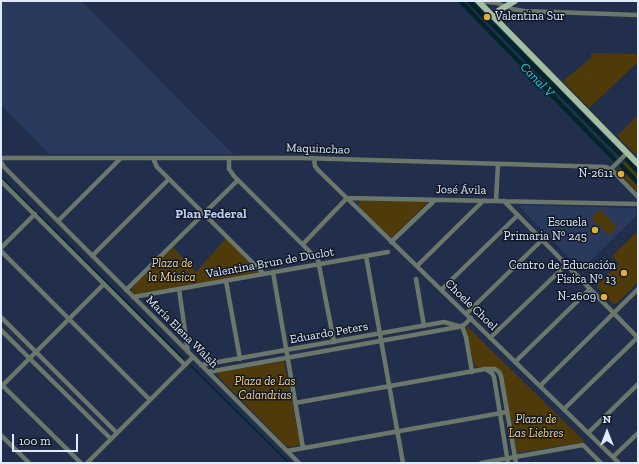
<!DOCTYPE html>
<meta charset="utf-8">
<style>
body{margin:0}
#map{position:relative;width:639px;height:464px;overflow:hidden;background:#212f4c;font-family:"Zilla Slab",serif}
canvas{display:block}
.frame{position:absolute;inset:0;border:2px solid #e0eafd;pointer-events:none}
.north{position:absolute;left:587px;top:412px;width:40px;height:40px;-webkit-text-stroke:3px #111825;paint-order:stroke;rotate:0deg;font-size:11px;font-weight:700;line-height:16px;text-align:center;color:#e0eafd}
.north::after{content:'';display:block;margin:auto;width:14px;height:18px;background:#e0eafd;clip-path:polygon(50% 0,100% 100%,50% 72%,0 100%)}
.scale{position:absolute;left:12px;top:434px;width:66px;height:18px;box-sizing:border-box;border:2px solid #e0eafd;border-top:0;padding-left:5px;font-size:12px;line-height:14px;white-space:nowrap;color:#e0eafd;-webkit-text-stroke:3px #111825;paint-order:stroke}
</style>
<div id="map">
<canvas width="639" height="464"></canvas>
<div class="frame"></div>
<div class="north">N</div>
<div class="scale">100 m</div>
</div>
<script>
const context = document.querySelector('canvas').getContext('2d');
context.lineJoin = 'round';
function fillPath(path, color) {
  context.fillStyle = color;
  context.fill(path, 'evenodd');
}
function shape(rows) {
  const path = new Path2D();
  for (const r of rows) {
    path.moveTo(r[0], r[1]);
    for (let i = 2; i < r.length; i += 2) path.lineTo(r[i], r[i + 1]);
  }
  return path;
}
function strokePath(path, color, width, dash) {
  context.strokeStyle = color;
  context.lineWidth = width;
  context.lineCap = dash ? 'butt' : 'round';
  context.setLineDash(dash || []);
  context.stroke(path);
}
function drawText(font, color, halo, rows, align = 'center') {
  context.font = font + ' "Zilla Slab",serif';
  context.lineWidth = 3;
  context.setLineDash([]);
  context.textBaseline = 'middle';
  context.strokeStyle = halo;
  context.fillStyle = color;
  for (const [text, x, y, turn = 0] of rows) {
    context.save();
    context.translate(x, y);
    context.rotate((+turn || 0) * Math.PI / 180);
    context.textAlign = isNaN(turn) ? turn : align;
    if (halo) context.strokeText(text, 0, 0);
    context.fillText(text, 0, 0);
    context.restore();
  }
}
fillPath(shape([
 [1,1,81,1,233,154,49,154,1,105],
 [521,205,634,208,638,210,638,214,583,268,579,268,520,207]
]), '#293a5c');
fillPath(shape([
 [591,53,638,54,638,62,589,108,563,81,591,58],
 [636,117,638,117,638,157,617,136],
 [627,159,638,168,638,193,617,170],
 [360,200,428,201,428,202,392,237,388,236,359,207,359,202],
 [600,209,617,227,609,235,591,218],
 [638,231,638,282,616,304,613,304,598,288,597,285,619,264,612,256],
 [226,238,258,273,135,294,132,292,132,287,173,247,196,272],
 [467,326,585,442,517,453,502,373,496,367,477,367,474,365,466,329],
 [284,361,300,442,299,445,292,447,286,446,217,375,219,372]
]), '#4f3a0a');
strokePath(shape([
 [1,177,184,359],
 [190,365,289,463]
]), '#002529', 1.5);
strokePath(shape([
 [460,1,614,159],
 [469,1,620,154],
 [627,160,638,172],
 [622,166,638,183]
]), '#002529', 4.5);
strokePath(shape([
 [479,1,497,3,512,9,524,11,638,15],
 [1,158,302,158,606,167,611,169,638,197],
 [153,158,157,167,264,274],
 [229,158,229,169,234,176,318,260,334,342],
 [314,159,315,166,318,170,619,463],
 [1,162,4,167,299,463],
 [611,169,627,153],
 [1,181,185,365],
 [496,201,498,164],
 [504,201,638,338],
 [58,221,121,158],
 [391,242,435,200],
 [303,244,347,198,638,204],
 [1,248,35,214],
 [1,251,150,400],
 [92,256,169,179],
 [366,256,403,463],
 [417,266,483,201],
 [273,272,303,448],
 [416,279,424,326],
 [226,281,240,359],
 [179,289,188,352],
 [126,290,238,180],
 [441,290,518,215],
 [133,297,388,252],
 [466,314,542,240],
 [1,317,117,433],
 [462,326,466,337,472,372],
 [1,330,111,439],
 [490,338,566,265],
 [515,362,590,289],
 [201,365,444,322,458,326],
 [487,370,492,373,494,377,508,463],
 [208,372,458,327,464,325,471,318],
 [1,384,81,463],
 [540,386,638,289],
 [1,387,104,284],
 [295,403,485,369,495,369,499,372,501,376,516,463],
 [564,409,638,337],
 [588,433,638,384],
 [1,435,29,463],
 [287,451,507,412],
 [613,457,638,433],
 [87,463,193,357],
 [481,463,583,445,601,463]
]), '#6a776a', 4.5);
strokePath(shape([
 [478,1,638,164],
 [498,21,496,18,498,11,515,1]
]), '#a4bea2', 6);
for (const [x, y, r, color] of [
 [487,17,4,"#e3ae34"],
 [621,174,4,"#e3ae34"],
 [595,230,4,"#e3ae34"],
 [624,273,4,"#e3ae34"],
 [604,297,4,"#e3ae34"]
]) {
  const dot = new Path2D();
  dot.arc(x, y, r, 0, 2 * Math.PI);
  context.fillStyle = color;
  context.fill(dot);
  strokePath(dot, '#111825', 1.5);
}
drawText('12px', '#e0eafd', '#111825', [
 ["Valentina Sur",495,17,"left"],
 ["N-2611",613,174],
 ["Escuela",587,223],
 ["Primaria N° 245",587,237],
 ["Centro de Educación",616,266],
 ["Física N° 13",616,280],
 ["N-2609",596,297]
], 'right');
drawText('12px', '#e0eafd', '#111825', [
 ["Maquinchao",318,149,2],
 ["José Ávila",461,190,1],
 ["Valentina Brun de Duclot",270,263,-10],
 ["Choele Choel",471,305,44],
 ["María Elena Walsh",182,332,45],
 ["Eduardo Peters",329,333,-10]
]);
drawText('italic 12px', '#f8d180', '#111825', [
 ["Plaza de",172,264],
 ["la Música",172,278],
 ["Plaza de Las",265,382],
 ["Calandrias",265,396],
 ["Plaza de",536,420],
 ["Las Liebres",536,434]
]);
drawText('italic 13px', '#09d7e6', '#111825', [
 ["Canal V",537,80,46]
]);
drawText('bold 13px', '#b9ccf1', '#111825', [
 ["Plan Federal",211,214]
]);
</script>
